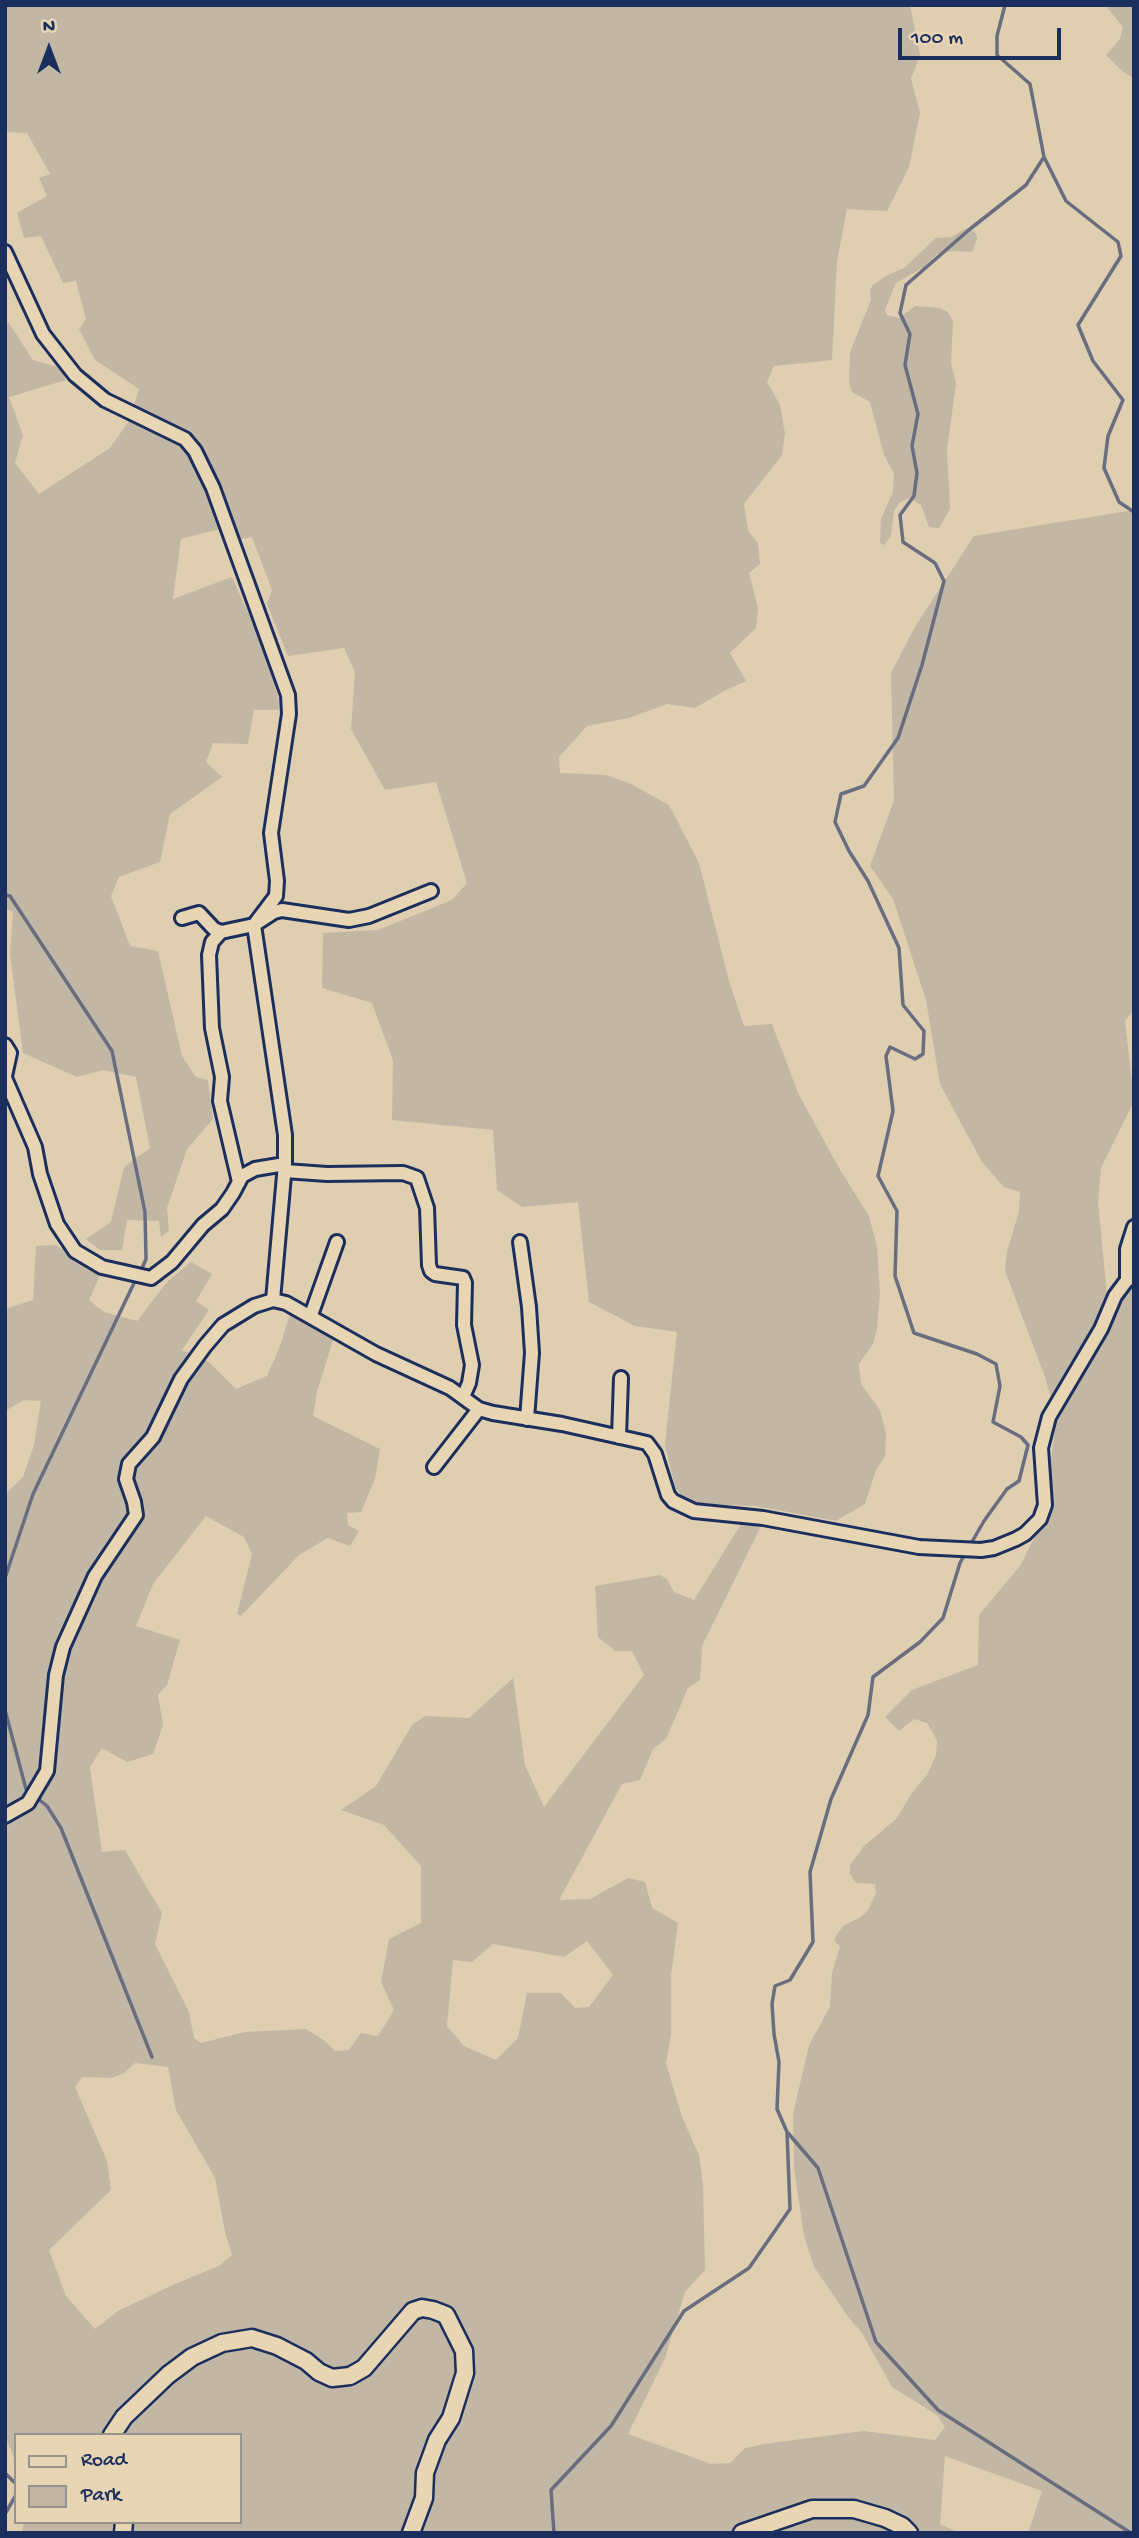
<!DOCTYPE html>
<style>
body{margin:0}
#map{position:relative;width:1139px;height:2538px;overflow:hidden;background:#e0ceb0;font-family:"Gochi Hand",sans-serif}
canvas{display:block}
.frame{position:absolute;inset:0;border:7px solid #1b2f5e;pointer-events:none}
.legend{position:absolute;left:14px;top:2433px;width:228px;height:91px;box-sizing:border-box;background:#e8d5b3;border:2px solid #969391;margin:0;padding:9px 12px;list-style:none;font-size:21px;color:#1b2f5e}
.legend li{display:flex;align-items:center;gap:14px;height:35px}
.legend b{width:35px;border:2px solid #969391}
.north{position:absolute;left:14px;top:14px;width:70px;height:70px;-webkit-text-stroke:5px #e8d5b3;paint-order:stroke;rotate:0deg;font-size:19px;font-weight:700;line-height:28px;text-align:center;color:#1b2f5e}
.north::after{content:'';display:block;margin:auto;width:24px;height:32px;background:#1b2f5e;clip-path:polygon(50% 0,100% 100%,50% 72%,0 100%)}
.scale{position:absolute;left:898px;top:28px;width:163px;height:32px;box-sizing:border-box;border:4px solid #1b2f5e;border-top:0;padding-left:9px;font-size:21px;line-height:24px;white-space:nowrap;color:#1b2f5e;-webkit-text-stroke:5px #e8d5b3;paint-order:stroke}
</style>
<div id="map">
<canvas width="1139" height="2538"></canvas>
<div class="frame"></div>
<ul class="legend">
<li><b style="height:9px;background:#e8d5b3"></b>Road</li>
<li><b style="height:19px;background:#c2b7a4"></b>Park</li>
</ul>
<div class="north">N</div>
<div class="scale">100 m</div>
</div>
<script>
const context = document.querySelector('canvas').getContext('2d');
context.lineJoin = 'round';
function fillPath(path, color) {
  context.fillStyle = color;
  context.fill(path, 'evenodd');
}
function shape(rows) {
  const path = new Path2D();
  for (const r of rows) {
    path.moveTo(r[0], r[1]);
    for (let i = 2; i < r.length; i += 2) path.lineTo(r[i], r[i + 1]);
  }
  return path;
}
function strokePath(path, color, width, dash) {
  context.strokeStyle = color;
  context.lineWidth = width;
  context.lineCap = dash ? 'butt' : 'round';
  context.setLineDash(dash || []);
  context.stroke(path);
}
fillPath(shape([
 [5,5,910,5,920,55,911,79,920,113,909,167,887,211,847,209,837,261,832,360,774,366,767,382,780,405,785,434,782,455,744,504,748,531,758,543,760,564,749,573,758,608,756,628,730,653,746,681,726,690,695,708,667,704,629,718,587,726,559,757,560,773,606,775,629,783,669,805,699,863,729,981,744,1026,772,1024,798,1093,839,1168,869,1216,877,1246,880,1294,877,1329,873,1344,859,1364,861,1384,880,1410,886,1434,885,1456,876,1470,865,1504,836,1521,756,1506,699,1504,684,1499,675,1487,665,1444,677,1332,635,1326,589,1302,578,1202,522,1207,497,1190,493,1130,392,1120,393,1060,372,1003,322,988,323,933,378,930,452,900,467,883,436,782,385,790,351,729,355,672,344,648,288,656,267,604,272,590,252,537,236,540,231,526,181,539,173,599,232,577,267,655,279,702,278,710,254,710,248,744,213,743,206,762,222,777,170,814,160,862,119,877,111,896,130,946,158,951,182,1056,196,1077,208,1080,213,1119,187,1149,167,1208,169,1231,161,1237,159,1221,127,1220,122,1250,100,1250,86,1239,111,1222,124,1167,150,1148,136,1077,103,1070,77,1077,23,1053,10,954,13,912,5,908,5,323,9,323,33,360,61,368,66,380,9,397,23,435,15,463,39,494,110,448,129,421,139,389,95,360,79,329,86,319,76,281,63,283,41,236,24,238,17,213,47,196,39,178,50,174,27,133,5,132],
 [1105,5,1134,5,1134,78,1123,72,1106,55,1120,39,1123,27],
 [967,228,976,233,977,239,972,252,952,251,937,254,924,267,896,283,885,310,887,315,899,318,915,306,940,308,948,312,953,321,951,364,956,383,947,450,950,509,939,528,929,527,921,505,910,498,900,502,894,511,891,536,884,545,880,543,881,519,893,492,894,473,884,455,870,402,852,392,849,382,850,352,871,300,870,290,873,285,886,276,904,268,936,238,951,237],
 [1134,510,1134,1009,1125,1021,1134,1101,1101,1168,1098,1202,1107,1295,1134,1287,1134,2533,1028,2533,1042,2491,945,2456,940,2524,959,2533,22,2533,24,2522,240,2522,240,2435,16,2435,16,2463,5,2435,5,1494,23,1477,34,1445,41,1401,24,1400,5,1411,5,1309,33,1300,36,1246,56,1245,87,1267,102,1271,89,1300,104,1312,137,1321,167,1282,191,1262,212,1274,196,1301,209,1310,182,1350,209,1362,236,1389,267,1376,280,1346,290,1314,334,1337,317,1392,313,1416,380,1449,375,1479,361,1512,347,1513,348,1525,359,1531,350,1546,328,1538,299,1555,241,1616,237,1614,252,1554,244,1537,206,1516,153,1584,136,1626,180,1640,167,1685,158,1695,163,1725,153,1754,127,1762,102,1748,90,1767,102,1852,125,1850,162,1913,155,1944,189,2012,194,2038,201,2043,245,2032,306,2029,325,2041,335,2051,349,2050,361,2033,378,2036,394,2010,381,1982,389,1939,421,1923,421,1866,384,1825,341,1810,376,1786,412,1725,425,1716,469,1718,513,1678,525,1765,544,1807,644,1675,632,1651,615,1651,598,1637,595,1586,660,1575,667,1579,674,1592,694,1600,743,1521,760,1528,702,1646,700,1680,688,1688,666,1739,653,1749,640,1780,622,1784,559,1900,590,1899,628,1878,645,1882,652,1908,678,1923,671,1976,671,2035,666,2063,682,2117,699,2155,703,2185,705,2270,685,2292,665,2358,628,2434,711,2464,730,2463,745,2448,764,2444,863,2431,935,2440,945,2427,937,2415,892,2387,862,2333,849,2318,814,2267,804,2236,794,2168,793,2114,809,2045,830,2007,832,1973,840,1946,834,1941,836,1936,843,1926,861,1917,868,1910,876,1893,875,1884,856,1883,850,1874,850,1865,864,1846,896,1819,914,1790,927,1775,936,1755,937,1740,927,1723,914,1719,899,1731,885,1717,912,1690,978,1665,979,1615,1020,1566,1053,1501,1051,1461,1056,1417,1045,1377,1005,1271,1007,1252,1019,1211,1020,1192,1004,1187,982,1162,940,1084,926,1000,893,899,870,866,894,800,891,673,916,625,974,536],
 [587,1941,613,1975,589,2007,575,2008,561,1993,527,1993,518,2038,496,2060,464,2046,447,2026,453,1960,472,1962,493,1944,564,1957],
 [135,2063,168,2067,176,2110,215,2178,225,2232,232,2255,219,2266,177,2283,118,2311,95,2329,66,2296,49,2250,111,2190,107,2161,75,2087,82,2077,112,2078,124,2073]
]), '#c2b7a4');
strokePath(shape([
 [1005,5,997,36,997,55,1030,84,1044,157,1066,201,1118,242,1121,256,1078,325,1093,361,1123,400,1108,436,1104,468,1119,502,1134,512],
 [5,895,10,896,112,1051,145,1212,146,1259,140,1273],
 [969,1547,984,1521,1007,1489,1019,1481,1028,1445,1021,1437,993,1422,1000,1386,996,1364,977,1354,914,1333,895,1276,897,1211,878,1176,893,1111,886,1056,890,1047,915,1059,923,1054,924,1031,903,1005,899,948,868,881,849,851,835,822,841,794,864,786,898,738,922,665,944,581,935,563,903,542,900,515,914,496,917,473,912,446,918,414,905,365,910,334,900,313,906,285,970,229,1026,185,1044,157],
 [5,1578,33,1494,136,1279],
 [5,1710,26,1789,47,1806,61,1828,152,2057],
 [788,2133,818,2168,876,2342,938,2410,1131,2533],
 [5,2473,16,2484],
 [5,2514,16,2495],
 [554,2533,551,2490,611,2426,684,2311,749,2268,790,2209,787,2132,777,2109,779,2062,774,2034,772,2004,775,1986,790,1980,813,1942,810,1872,831,1799,868,1715,873,1677,920,1642,943,1618,960,1563,965,1554]
]), '#686d7f', 3.5);
const minor = shape([
 [5,252,43,334,75,375,105,400,185,439,195,451,213,488,288,695,289,714,271,833,277,881,276,896,254,925,285,1135,285,1164,273,1300],
 [182,918,199,913,214,929,221,932,254,925,274,912,282,910,349,920,369,916,431,891],
 [221,932,212,942,209,955,212,1028,222,1077,220,1101,239,1182],
 [5,1045,10,1053,5,1076],
 [5,1078,35,1147,40,1174,57,1224,75,1251,102,1267,151,1278,172,1262,203,1225,222,1209,233,1193,242,1176,255,1169,285,1164],
 [285,1171,327,1174,403,1173,417,1178,427,1208,429,1265,431,1271,435,1274,463,1278,465,1283,464,1325,472,1365,469,1383,463,1397],
 [520,1242,529,1307,532,1353,527,1419],
 [1127,1280,1127,1249,1134,1227],
 [311,1315,337,1242],
 [619,1437,621,1378],
 [434,1467,479,1409],
 [5,1816,28,1803,47,1771,56,1675,63,1647,95,1576,136,1515,134,1502,126,1479,129,1464,153,1437,181,1379,205,1346,223,1325,254,1306,273,1300,286,1303,376,1354,450,1388,479,1409,493,1413,562,1424,647,1443,655,1454,668,1495,673,1501,694,1511,763,1518,919,1547,981,1550,994,1548,1016,1539,1025,1534,1040,1519,1045,1505,1041,1448,1049,1417,1101,1329,1115,1296,1127,1280,1134,1277]
]);
const tertiary = shape([
 [112,2435,124,2417,168,2375,192,2357,222,2343,252,2338,277,2346,306,2361,319,2372,332,2378,350,2376,364,2368,413,2311,422,2308,433,2310,446,2315,464,2351,465,2373,451,2418,437,2440,425,2473,424,2498,411,2533],
 [123,2533,124,2522],
 [742,2533,812,2509,854,2509,885,2518,902,2526,909,2533]
]);
strokePath(minor, '#1b2f5e', 18);
strokePath(tertiary, '#1b2f5e', 21);
strokePath(minor, '#e8d5b3', 12);
strokePath(tertiary, '#e8d5b3', 16);
</script>
